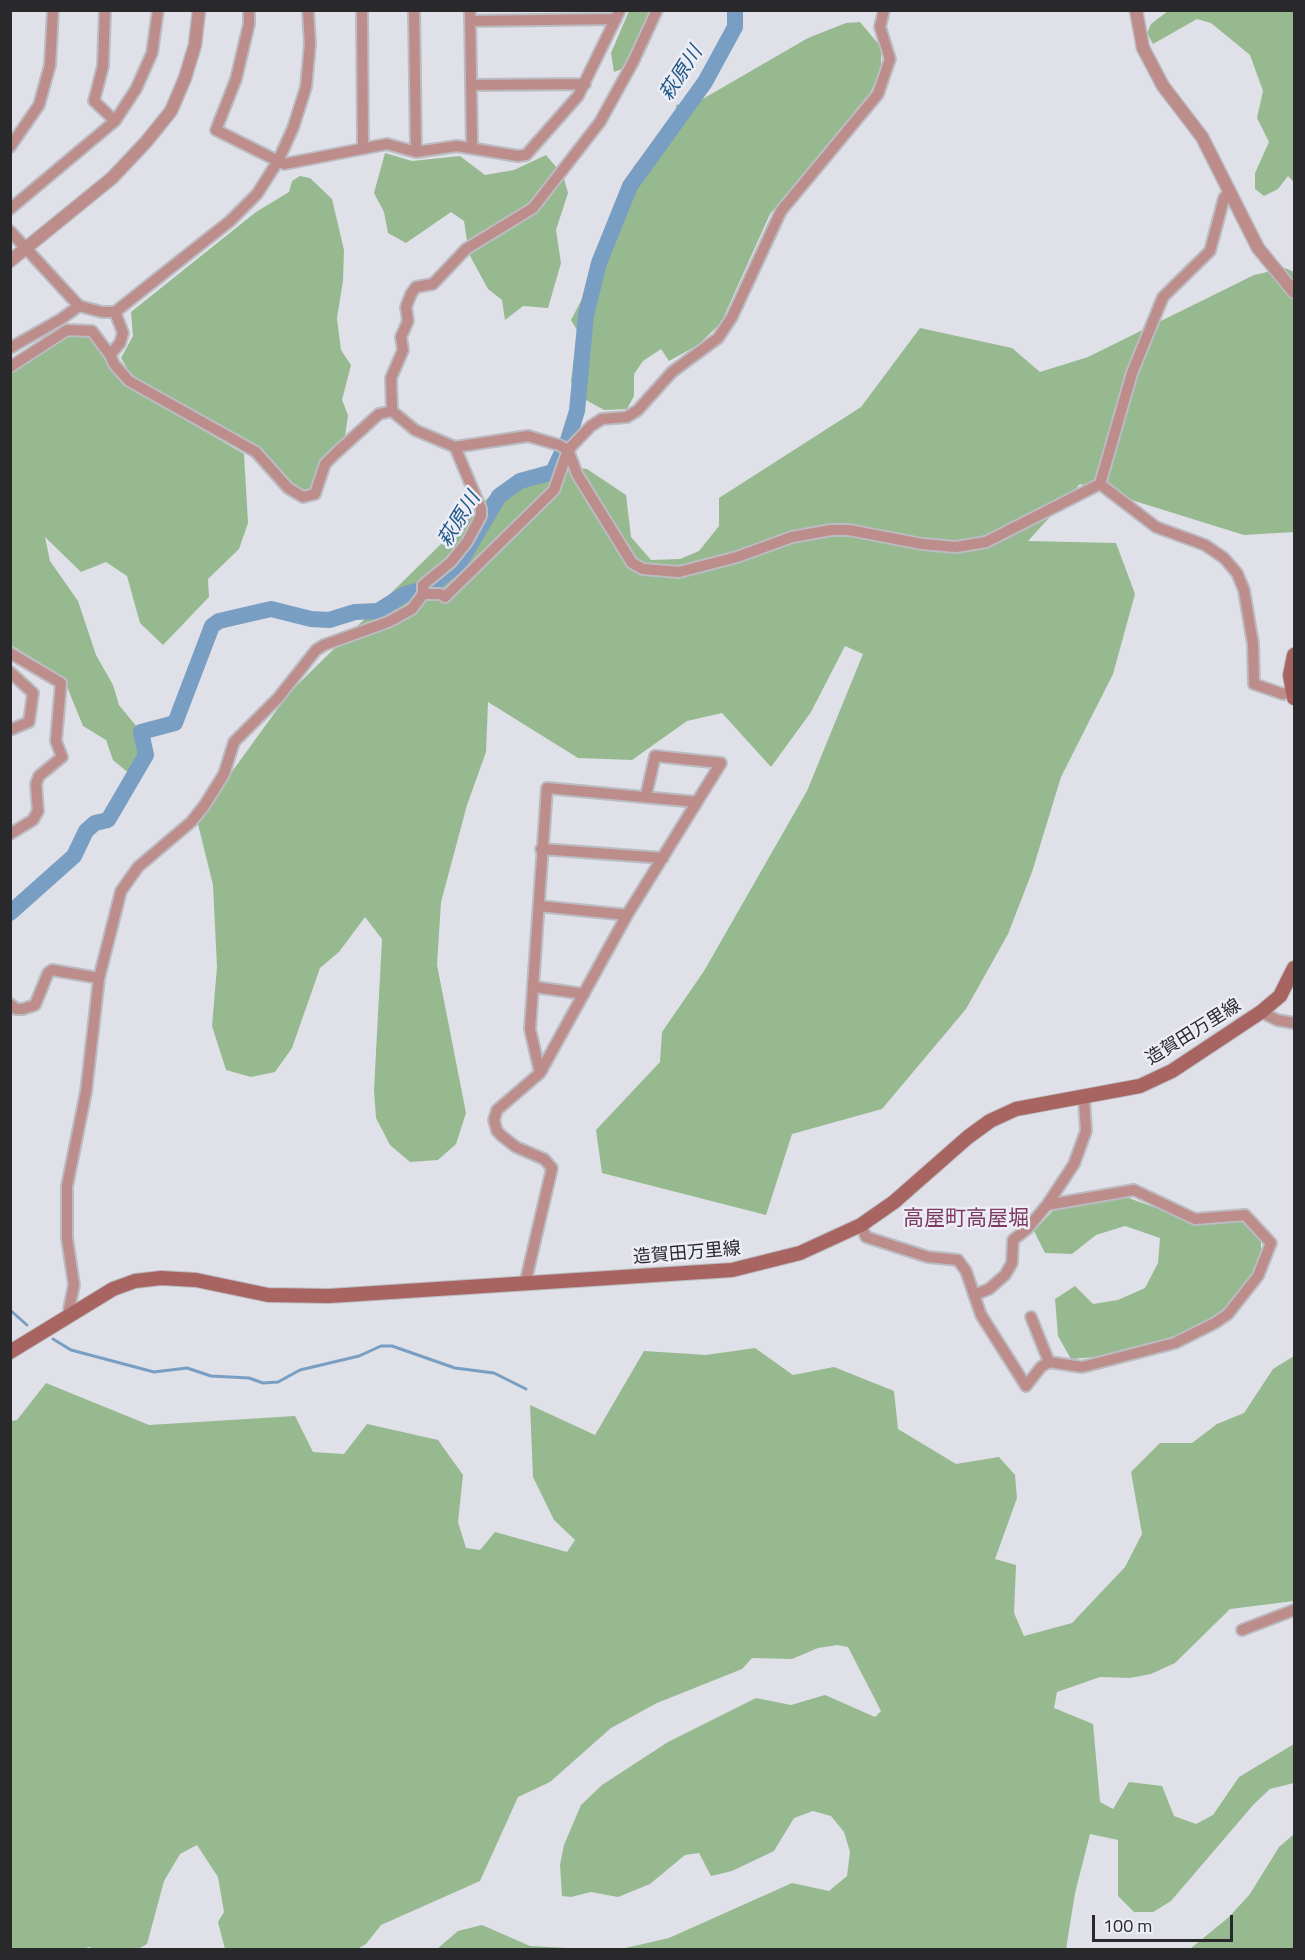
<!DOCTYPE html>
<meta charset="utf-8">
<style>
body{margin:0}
#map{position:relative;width:1305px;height:1960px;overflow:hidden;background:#dfe0e8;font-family:"Titillium Web",sans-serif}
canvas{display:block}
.frame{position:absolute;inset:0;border:12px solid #29292c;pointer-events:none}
.scale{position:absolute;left:1092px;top:1915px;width:141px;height:27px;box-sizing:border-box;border:3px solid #29292c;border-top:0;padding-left:8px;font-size:18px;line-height:21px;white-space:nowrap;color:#29292c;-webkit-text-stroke:4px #ecedf6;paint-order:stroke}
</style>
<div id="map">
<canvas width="1305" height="1960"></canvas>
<div class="frame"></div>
<div class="scale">100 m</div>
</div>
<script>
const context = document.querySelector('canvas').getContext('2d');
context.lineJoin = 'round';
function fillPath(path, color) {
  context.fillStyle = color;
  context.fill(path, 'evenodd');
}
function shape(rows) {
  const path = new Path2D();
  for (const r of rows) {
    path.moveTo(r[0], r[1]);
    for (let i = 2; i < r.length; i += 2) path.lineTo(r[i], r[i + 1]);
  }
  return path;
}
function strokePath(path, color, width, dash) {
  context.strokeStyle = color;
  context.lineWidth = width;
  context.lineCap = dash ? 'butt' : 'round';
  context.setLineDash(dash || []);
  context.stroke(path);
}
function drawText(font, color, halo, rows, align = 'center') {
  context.font = font + ' "Titillium Web","Noto Sans JP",sans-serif';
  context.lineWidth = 5;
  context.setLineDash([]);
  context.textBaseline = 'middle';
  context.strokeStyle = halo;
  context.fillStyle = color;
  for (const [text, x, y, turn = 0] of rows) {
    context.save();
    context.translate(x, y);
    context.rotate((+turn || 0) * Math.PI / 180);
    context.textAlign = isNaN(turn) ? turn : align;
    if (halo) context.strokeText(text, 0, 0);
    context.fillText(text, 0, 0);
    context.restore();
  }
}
fillPath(shape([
 [629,11,653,11,625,68,614,72,611,53],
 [1168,11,1294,11,1294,182,1288,176,1278,189,1264,196,1255,189,1255,173,1269,142,1257,118,1263,91,1250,55,1211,23,1197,19,1153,44,1147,33,1151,24],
 [860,22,881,47,881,72,870,93,770,214,721,323,698,345,669,361,661,349,643,361,634,374,634,396,627,409,604,410,584,399,571,382,577,330,571,320,600,265,634,166,677,128,676,105,701,100,808,38,846,23],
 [385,153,412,161,460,156,485,175,514,170,546,155,563,175,568,193,556,230,561,263,548,308,523,306,505,320,502,300,488,289,469,254,464,221,451,212,406,243,388,233,384,212,374,193],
 [300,176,310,178,332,199,344,250,343,281,337,318,341,350,351,365,342,400,348,415,345,437,321,463,313,488,306,492,296,491,259,449,131,375,121,358,133,336,131,312,256,212,289,192,292,181],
 [1285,268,1294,272,1294,532,1244,535,1080,484,1028,541,1116,543,1135,594,1113,674,1061,777,1032,872,1008,934,966,1009,882,1109,792,1134,766,1215,602,1173,596,1130,660,1062,662,1032,704,971,807,791,863,654,845,646,811,712,771,767,722,713,687,721,632,760,578,758,488,702,486,752,467,805,441,902,437,965,466,1113,456,1144,438,1160,410,1162,390,1145,376,1118,374,1090,382,939,365,917,339,952,320,968,292,1048,275,1072,251,1077,226,1070,212,1026,217,967,213,885,197,820,289,693,489,497,526,473,562,466,587,469,626,495,631,537,651,560,680,559,699,551,719,526,719,498,861,407,920,328,1012,348,1040,372,1088,357,1254,275],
 [66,331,97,336,122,383,244,454,248,523,239,549,208,579,209,597,163,645,140,623,127,576,106,562,81,572,45,537,50,561,78,601,96,655,113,685,119,705,141,732,144,756,131,775,113,760,106,740,83,726,63,677,11,645,10,366],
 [1123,1196,1193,1221,1241,1220,1261,1239,1261,1253,1251,1280,1225,1312,1174,1342,1107,1356,1071,1359,1058,1336,1055,1299,1075,1286,1093,1304,1118,1300,1145,1288,1158,1263,1160,1238,1125,1226,1096,1235,1072,1254,1045,1253,1034,1231,1057,1206],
 [755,1348,793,1375,834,1367,894,1391,898,1429,956,1464,999,1457,1015,1475,1017,1498,995,1559,1016,1565,1014,1613,1024,1636,1072,1623,1125,1567,1142,1534,1131,1472,1160,1443,1192,1443,1217,1424,1244,1413,1273,1369,1294,1356,1294,1601,1230,1609,1175,1663,1151,1674,1130,1678,1100,1677,1057,1692,1054,1708,1093,1724,1100,1802,1113,1809,1129,1782,1162,1786,1174,1816,1196,1824,1213,1815,1239,1777,1294,1744,1294,1783,1270,1789,1254,1804,1171,1901,1153,1912,1134,1912,1118,1896,1118,1840,1090,1834,1075,1893,1066,1949,621,1949,669,1938,792,1883,829,1891,847,1876,850,1852,844,1832,831,1816,813,1811,794,1818,774,1851,732,1871,711,1876,699,1853,685,1855,650,1884,618,1897,591,1892,571,1897,562,1896,560,1865,564,1845,581,1805,602,1785,668,1742,756,1698,791,1705,825,1695,875,1717,881,1711,848,1647,837,1645,818,1648,792,1659,752,1658,742,1669,657,1703,611,1728,550,1782,518,1797,480,1881,381,1925,366,1944,357,1949,225,1949,218,1922,224,1912,218,1877,197,1845,180,1854,164,1881,147,1944,138,1949,93,1949,90,1947,76,1950,11,1949,11,1421,17,1420,46,1383,149,1425,295,1416,313,1452,344,1454,367,1424,438,1440,463,1475,458,1522,466,1548,480,1550,495,1532,567,1552,575,1540,554,1520,533,1477,530,1405,595,1435,644,1351,706,1355],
 [1294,1834,1294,1949,1190,1949,1229,1917,1250,1894,1279,1847],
 [482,1925,530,1946,585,1949,437,1949,458,1931]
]), '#97b990');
strokePath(shape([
 [10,1310,27,1325],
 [53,1339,71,1350,154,1372,187,1368,211,1376,249,1378,263,1383,278,1382,300,1370,359,1356,381,1346,392,1346,455,1368,494,1373,526,1389]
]), '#799ec3', 3);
strokePath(shape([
 [10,913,74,856,86,831,95,823,108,820,146,755,141,732,175,723,212,626,219,621,271,609,311,619,329,620,355,612,378,611,405,594,428,588,459,564,499,496,520,481,553,472,568,440,577,411,586,315,599,263,630,186,705,82,735,27,735,10]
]), '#799ec3', 16);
const minor = shape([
 [105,10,103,66,94,101,115,121],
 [249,10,249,24,236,79,216,130,284,164,387,144,416,152,457,146,518,156,526,155,578,96,620,10],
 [362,10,363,148],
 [414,10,416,152],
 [470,10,472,147],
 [470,21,616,19],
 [471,85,585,84],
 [10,147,39,105,50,65,53,10],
 [10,209,115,121,136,89,152,53,158,10],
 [10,231,79,306,102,312,115,312,230,221,257,194,278,161,293,128,306,87,310,44,308,10],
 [115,312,123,333,120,343,110,355,114,364,129,381,256,452,288,488,303,497,315,494,325,464,336,453,379,414,392,411,415,430,455,447,528,436,559,445,568,450,577,474,632,563,643,569,679,572,737,557,792,537,831,530,849,530,922,544,956,547,986,542,1100,484,1132,373,1163,297,1210,251,1224,198,1229,192],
 [10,348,61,319,79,306],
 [10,367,67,330,92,331,110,355],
 [392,411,391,378,403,350,401,337,408,321,406,307,411,294,416,287,433,284,466,249,533,208,600,122,633,62,657,10],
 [1100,484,1156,527,1205,545,1224,558,1237,573,1244,590,1253,644,1254,684,1283,694,1292,691],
 [423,594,440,594,445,597,554,490,568,450,591,426,602,419,627,417,638,410,672,372,718,338,732,317,781,211,878,94,890,59,880,27,884,10],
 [10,653,61,683,56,741,62,757,39,776,36,784,38,811,33,820,10,834],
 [10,672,33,693,29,722,10,730],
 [541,849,663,858],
 [539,906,627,915],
 [535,987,584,994],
 [10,1004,16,1009,23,1009,35,1005,48,973,52,970,99,978],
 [1261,1012,1277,1020,1294,1023],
 [540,1073,530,1029,547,788,697,802],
 [861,1225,866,1237,928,1257,958,1260,966,1271,981,1315,1026,1386,1041,1367,1049,1362,1082,1367,1175,1343,1215,1323,1228,1314,1258,1276,1271,1243,1245,1215,1195,1219,1134,1190,1047,1205],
 [525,1284,552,1168,544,1159,516,1147,502,1136,497,1131,494,1120,497,1110,540,1073,627,915,721,763,655,756,646,796],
 [974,1295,989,1289,1005,1275,1012,1263,1013,1240,1027,1229,1047,1205,1074,1164,1086,1131,1084,1098],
 [71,1315,69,1309,74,1285,67,1238,67,1186,86,1092,99,978,121,891,138,867,191,822,204,806,224,774,234,742,278,698,316,650,324,645,388,622,412,609,423,594,423,585,451,562,467,542,481,516,481,509,455,447],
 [1031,1317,1049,1362],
 [1242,1630,1294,1610]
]);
const tertiary = shape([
 [1136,10,1143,48,1163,86,1202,137,1258,248,1294,292],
 [10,261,112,178,146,142,171,111,185,78,195,45,199,10]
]);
const secondary = shape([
 [1294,655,1290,675,1294,698],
 [10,1352,113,1289,135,1281,161,1278,196,1280,268,1295,329,1296,732,1270,800,1253,861,1225,894,1202,968,1137,990,1121,1016,1109,1140,1086,1172,1071,1261,1012,1280,996,1294,968]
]);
strokePath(minor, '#bbbbc2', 14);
strokePath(tertiary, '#bbbbc2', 15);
strokePath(secondary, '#bbbbc2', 16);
strokePath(minor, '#bc8d8a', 10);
strokePath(tertiary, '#bc8d8a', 12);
strokePath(secondary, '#a76460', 14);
drawText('18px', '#29292c', '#ecedf6', [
 ["造賀田万里線",1194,1033,-32],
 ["造賀田万里線",687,1254,-5]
]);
drawText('italic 20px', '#1e5787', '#ecedf6', [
 ["萩原川",682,74,-57],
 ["萩原川",460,520,-58]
]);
drawText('21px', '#7c3b5d', '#ecedf6', [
 ["高屋町高屋堀",966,1220]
]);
</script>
